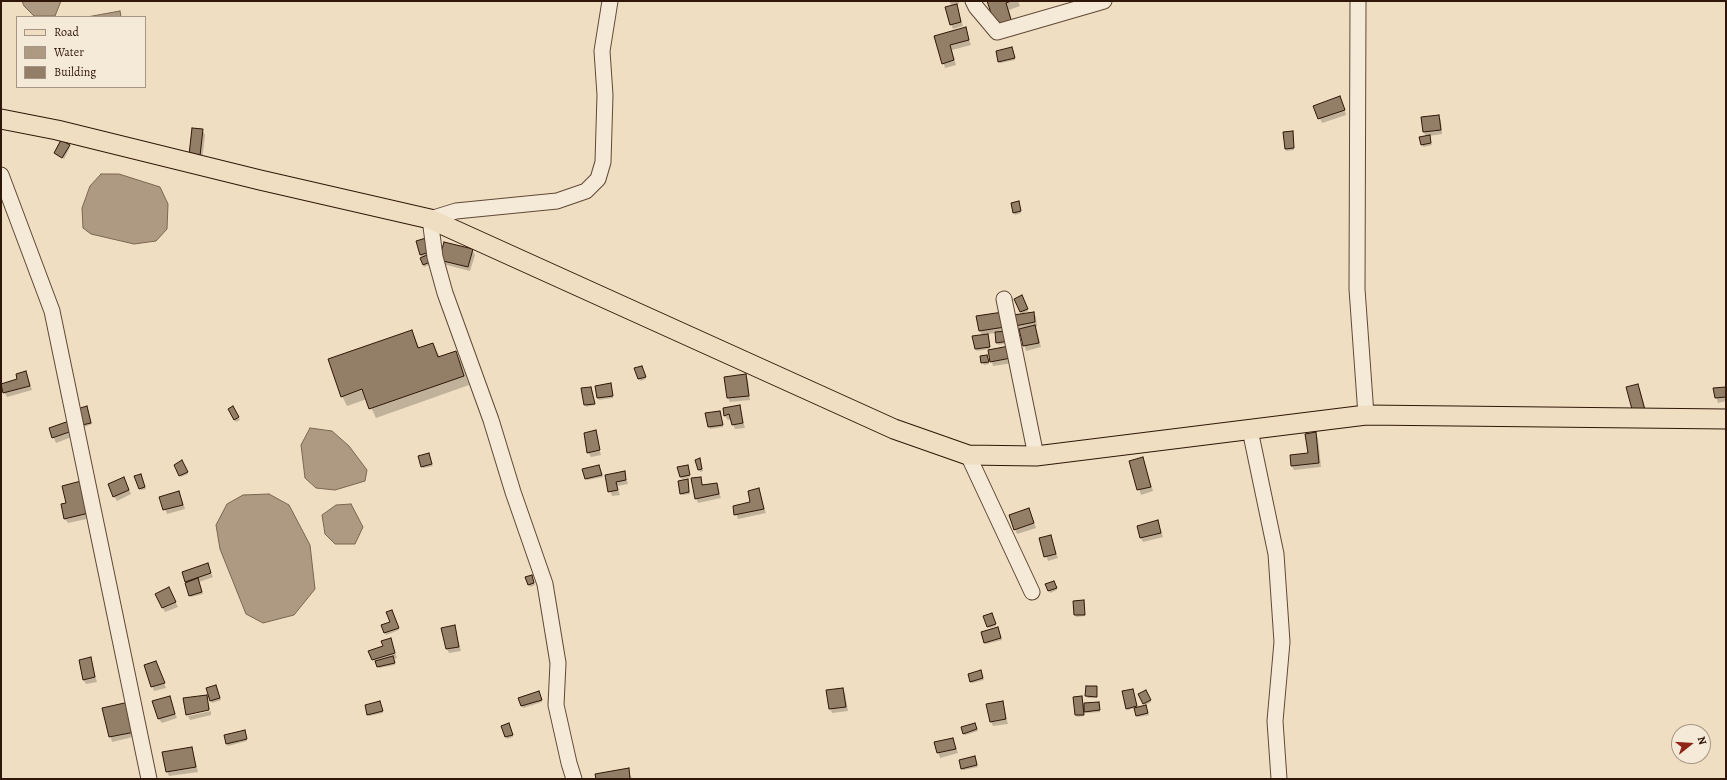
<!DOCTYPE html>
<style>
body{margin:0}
#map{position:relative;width:1727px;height:780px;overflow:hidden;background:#efdec1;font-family:Alegreya,serif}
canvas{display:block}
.frame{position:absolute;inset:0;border:2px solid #301608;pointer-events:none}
.legend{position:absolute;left:16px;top:16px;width:130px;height:72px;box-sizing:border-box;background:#f5ead7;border:1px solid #a69584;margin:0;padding:5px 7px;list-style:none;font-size:12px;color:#301608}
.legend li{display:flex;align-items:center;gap:8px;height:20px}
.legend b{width:20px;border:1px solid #a69584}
.north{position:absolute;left:1671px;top:724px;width:40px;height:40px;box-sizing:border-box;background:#f5ead7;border:1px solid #a69584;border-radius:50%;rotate:73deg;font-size:11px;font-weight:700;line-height:16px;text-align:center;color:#301608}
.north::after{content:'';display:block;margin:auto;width:14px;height:18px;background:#8f2418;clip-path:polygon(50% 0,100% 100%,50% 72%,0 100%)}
</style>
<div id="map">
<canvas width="1727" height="780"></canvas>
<div class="frame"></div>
<ul class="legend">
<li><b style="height:5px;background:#efdec1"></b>Road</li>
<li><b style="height:11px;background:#ae9a82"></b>Water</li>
<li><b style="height:11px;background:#937e68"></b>Building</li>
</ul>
<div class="north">N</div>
</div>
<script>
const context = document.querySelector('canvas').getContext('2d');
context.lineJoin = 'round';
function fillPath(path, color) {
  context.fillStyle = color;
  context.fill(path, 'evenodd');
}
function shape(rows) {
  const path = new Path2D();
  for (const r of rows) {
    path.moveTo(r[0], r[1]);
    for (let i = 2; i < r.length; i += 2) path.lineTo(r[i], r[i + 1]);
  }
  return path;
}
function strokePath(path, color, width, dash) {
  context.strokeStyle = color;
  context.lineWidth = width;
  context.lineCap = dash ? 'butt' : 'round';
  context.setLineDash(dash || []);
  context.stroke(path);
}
const water = shape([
 [22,1,61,1,55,16,34,16,24,6,22,1],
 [120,11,121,17,87,17,120,11],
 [101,174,119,174,160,187,168,204,167,229,156,241,134,244,91,234,83,228,82,208,90,186,101,174],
 [310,428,332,431,349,446,367,470,365,481,335,490,316,488,305,478,301,445,310,428],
 [269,494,289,505,310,545,315,589,294,615,263,623,246,614,220,549,216,525,227,504,243,495,269,494],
 [351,504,363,527,355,544,335,544,325,534,322,515,336,505,351,504]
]);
fillPath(water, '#ae9a82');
strokePath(water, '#7c6551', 1);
fillPath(shape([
 [949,1,959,1,959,3,956,4,963,26,953,29,951,24,952,6],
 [988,1,1018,1,1020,6,1009,10,1015,30],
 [965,28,971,45,952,50,956,65,945,68,935,36],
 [1013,50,1015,60,1000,63,999,62],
 [1342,102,1346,115,1322,123,1315,106],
 [1438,116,1441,120,1442,134,1429,136,1432,145,1423,147,1420,138,1426,137,1424,132],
 [202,130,205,135,202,161,190,155],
 [1293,134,1294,150,1287,151,1285,149],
 [69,146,70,147,64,159,56,155,55,153],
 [1020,204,1021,213,1015,215,1014,213],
 [417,242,430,254,427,255,431,264,424,267],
 [444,243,472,250,475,255,470,271,443,264],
 [1021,297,1028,311,1022,314,1016,299],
 [1003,313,1009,343,998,345,996,333,987,334,990,350,1008,347,1013,363,993,366,989,349,977,351,975,349,982,335,980,331],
 [1033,313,1036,317,1037,327,1036,327,1041,347,1026,351,1020,329,1018,330,1016,325],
 [412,331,420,349,433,344,440,357,455,352,461,362,469,385,376,418,367,399,347,406,342,396],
 [987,356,989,364,984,365,981,357],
 [636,369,643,369,646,379,640,381],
 [26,372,32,390,7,397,4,392],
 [746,375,748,380,750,400,730,402,728,398],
 [611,384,613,398,599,400,598,398],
 [1637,385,1640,389,1647,415,1634,413],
 [591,388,595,405,586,407,582,389],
 [1726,388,1726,401,1718,403,1714,389],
 [739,406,745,428,735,429,731,419,728,420,725,416],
 [233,407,240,420,236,422,229,409],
 [88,409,92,424,84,427,82,425],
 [706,414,720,414,723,427,710,429],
 [72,421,77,435,56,443,50,429],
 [595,431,601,455,591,457,588,452],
 [1315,433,1318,438,1321,467,1294,470,1292,466,1309,454],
 [429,454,433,466,423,468,422,466],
 [700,459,703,471,700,472,696,460],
 [1143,459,1153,491,1141,495,1131,462],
 [182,462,188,474,181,477,175,465],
 [599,466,603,477,587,480,586,478],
 [688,466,690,477,682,479,681,477],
 [624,472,628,484,617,486,620,495,612,496,606,476],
 [141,477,146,489,141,490,140,489],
 [700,478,704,486,717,485,721,498,698,503,696,498],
 [687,481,690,494,682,495,681,493],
 [126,482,131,494,117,501,114,496],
 [63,486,91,518,68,523,65,519,67,503],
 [758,489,766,513,738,519,734,507,751,503],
 [179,492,185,509,167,514,161,497],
 [1029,509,1036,528,1017,534,1010,515],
 [1158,521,1163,537,1143,542,1141,538],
 [1050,536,1058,558,1048,561,1040,539],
 [207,564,213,577,199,582,203,594,191,597,186,581],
 [526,577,532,578,535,585,530,587],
 [1055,584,1057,590,1050,593,1047,585],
 [171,593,178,607,165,612,156,595],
 [1074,602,1084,603,1085,616,1076,617],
 [393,613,399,630,386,635,383,625,391,623],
 [992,616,996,626,989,628,988,626],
 [454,626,461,651,449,653,447,649],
 [999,630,1002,640,986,644,985,643],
 [390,639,397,658,394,659,395,665,379,668,369,652,384,647],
 [90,658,97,682,86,684,83,679],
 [156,662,166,688,154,691,145,665],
 [981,672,984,680,972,683,971,681],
 [216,686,221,700,212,703,211,701],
 [1096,687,1097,698,1088,698,1086,696],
 [843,689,845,693,848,711,832,713,830,708],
 [1146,691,1151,702,1145,705,1140,694],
 [1133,692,1138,708,1146,706,1149,715,1138,717,1135,708,1128,710,1127,708],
 [540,694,542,702,523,708,522,706],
 [206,696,210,709,187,715,184,699],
 [169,697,177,718,162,723,159,719],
 [1082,697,1083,704,1099,703,1100,712,1086,713,1083,708,1084,716,1077,717,1076,715],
 [1002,703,1008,724,993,726,991,722],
 [381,705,383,713,369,716,368,715],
 [103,708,137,736,112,742],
 [211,711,211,715,190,720,188,716],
 [503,726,510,726,513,737,507,739],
 [976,726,978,731,965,735,964,733],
 [245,733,247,741,228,746,227,744],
 [953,739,958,753,940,758,935,743],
 [192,748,198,772,169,776,167,771],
 [976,759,978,767,963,770,962,769],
 [628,769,632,779,597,779]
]), '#0003');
const building = shape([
 [987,1,1011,1,1006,3,1012,23,996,28,987,1],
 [957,4,961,22,950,25,945,7,957,4],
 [966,27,969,40,950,45,954,60,942,64,934,36,966,27],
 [1012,47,1015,58,998,62,996,51,1012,47],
 [1340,96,1345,110,1318,119,1313,106,1340,96],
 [1439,115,1441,130,1423,132,1421,117,1439,115],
 [192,128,203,129,200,156,189,155,192,128],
 [1293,131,1294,148,1285,149,1283,132,1293,131],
 [1430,135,1431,143,1421,145,1419,137,1430,135],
 [61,140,70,145,62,158,54,153,61,140],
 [1019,201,1021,211,1013,213,1011,203,1019,201],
 [426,238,430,252,420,255,416,241,426,238],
 [444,242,473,249,468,267,439,260,444,242],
 [427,255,430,262,423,265,420,258,427,255],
 [1022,295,1028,309,1020,312,1014,299,1022,295],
 [1003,312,1005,327,979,331,976,316,1003,312],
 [1034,312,1035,322,1015,326,1013,315,1034,312],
 [1035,325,1039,343,1023,346,1019,329,1035,325],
 [412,330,418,348,433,343,438,357,456,351,464,376,369,409,362,389,341,397,328,359,412,330],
 [1008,331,1009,341,996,343,995,332,1008,331],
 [988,334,990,347,975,349,972,336,988,334],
 [1009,346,1011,358,990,362,988,350,1009,346],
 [987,355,989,362,981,363,980,356,987,355],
 [642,366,646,377,638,379,634,368,642,366],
 [26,371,30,386,3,393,1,384,17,379,16,374,26,371],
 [746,374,749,396,727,398,724,377,746,374],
 [611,383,613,396,597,398,595,386,611,383],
 [1638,384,1645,410,1633,413,1626,387,1638,384],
 [591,387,595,404,584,405,581,388,591,387],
 [1726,387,1726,397,1715,398,1713,388,1726,387],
 [740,405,743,423,732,425,729,414,724,416,723,408,740,405],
 [87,406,91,423,82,425,77,409,87,406],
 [233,406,239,417,234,420,228,409,233,406],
 [720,411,723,425,708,427,705,413,720,411],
 [72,420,75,430,52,438,49,428,72,420],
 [596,430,600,450,587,453,584,433,596,430],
 [1316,432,1319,463,1291,466,1290,455,1308,453,1305,434,1316,432],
 [429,453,432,464,421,467,418,456,429,453],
 [1143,457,1151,487,1137,490,1129,461,1143,457],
 [700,458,702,469,698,470,695,460,700,458],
 [182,460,188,472,179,476,174,465,182,460],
 [599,465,602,475,585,479,582,469,599,465],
 [688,465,690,475,680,477,677,467,688,465],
 [625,471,626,480,616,482,618,490,608,492,605,475,625,471],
 [141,474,145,487,139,489,134,476,141,474],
 [124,477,129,490,113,497,108,484,124,477],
 [701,477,702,485,717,483,719,494,695,499,691,478,701,477],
 [688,479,689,492,680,494,678,481,688,479],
 [81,481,89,513,64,519,61,504,66,503,62,486,81,481],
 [759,488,764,509,734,515,733,506,750,502,748,491,759,488],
 [179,491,183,505,163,510,159,497,179,491],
 [1029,508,1034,523,1014,530,1009,515,1029,508],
 [1158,520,1161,533,1140,538,1137,526,1158,520],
 [1051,535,1056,554,1044,557,1039,538,1051,535],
 [208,563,211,573,185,582,182,572,208,563],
 [532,575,534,583,528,585,525,577,532,575],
 [198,578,202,592,189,596,185,583,198,578],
 [1054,581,1057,588,1048,591,1045,584,1054,581],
 [169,587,176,602,162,608,155,594,169,587],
 [1084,600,1085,615,1074,615,1073,601,1084,600],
 [392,610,399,628,384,633,381,625,390,622,386,612,392,610],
 [992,613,996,624,987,627,983,616,992,613],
 [455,625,459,647,446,649,441,628,455,625],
 [998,627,1001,638,984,643,981,632,998,627],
 [391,638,395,653,372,660,368,651,383,646,381,641,391,638],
 [393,656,395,663,377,667,375,661,393,656],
 [91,657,95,677,83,680,79,660,91,657],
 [156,661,165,683,151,687,144,665,156,661],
 [981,670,983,678,970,682,968,674,981,670],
 [216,685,220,698,210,701,206,688,216,685],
 [1086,686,1097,686,1097,697,1085,696,1086,686],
 [843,688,846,707,829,709,826,690,843,688],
 [1133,689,1137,706,1126,709,1122,691,1133,689],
 [1146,690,1151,700,1143,704,1138,694,1146,690],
 [539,691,542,700,521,706,518,698,539,691],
 [207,695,209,710,186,715,183,698,207,695],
 [170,696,175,714,158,719,152,701,170,696],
 [1082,696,1084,715,1075,715,1073,697,1082,696],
 [380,701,383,711,367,715,365,705,380,701],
 [1003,701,1006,719,990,722,986,704,1003,701],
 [129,702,135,732,109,737,102,708,129,702],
 [1099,702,1100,710,1084,712,1084,703,1099,702],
 [1146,705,1148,713,1136,716,1134,708,1146,705],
 [509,723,513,735,505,737,501,726,509,723],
 [975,723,977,729,963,734,961,727,975,723],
 [245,730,247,739,226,744,224,735,245,730],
 [953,738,956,749,937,753,934,742,953,738],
 [192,747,196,767,166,772,162,752,192,747],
 [975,756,977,765,961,769,959,760,975,756],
 [629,768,630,779,596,779,595,774,629,768]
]);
fillPath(building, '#937e68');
strokePath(building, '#301608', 1);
const minor = shape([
 [973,1,976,7,997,32,1104,1],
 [1358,1,1357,289,1366,415],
 [1,175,52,311,149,779],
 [1004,299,1036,456],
 [1250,430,1276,554,1282,642,1275,721,1279,779],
 [968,455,1032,592],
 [574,779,569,763,556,705,558,663,545,584,513,492,491,420,445,293,435,257,430,219,456,211,557,201,586,191,598,179,603,162,605,95,602,51,610,1]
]);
const major = shape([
 [1,119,57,130,260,180,430,219,894,429,968,455,1036,456,1366,415,1726,419]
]);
strokePath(minor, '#604836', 17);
strokePath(major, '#301608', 21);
strokePath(minor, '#f5ead7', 15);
strokePath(major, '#efdec1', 19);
</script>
